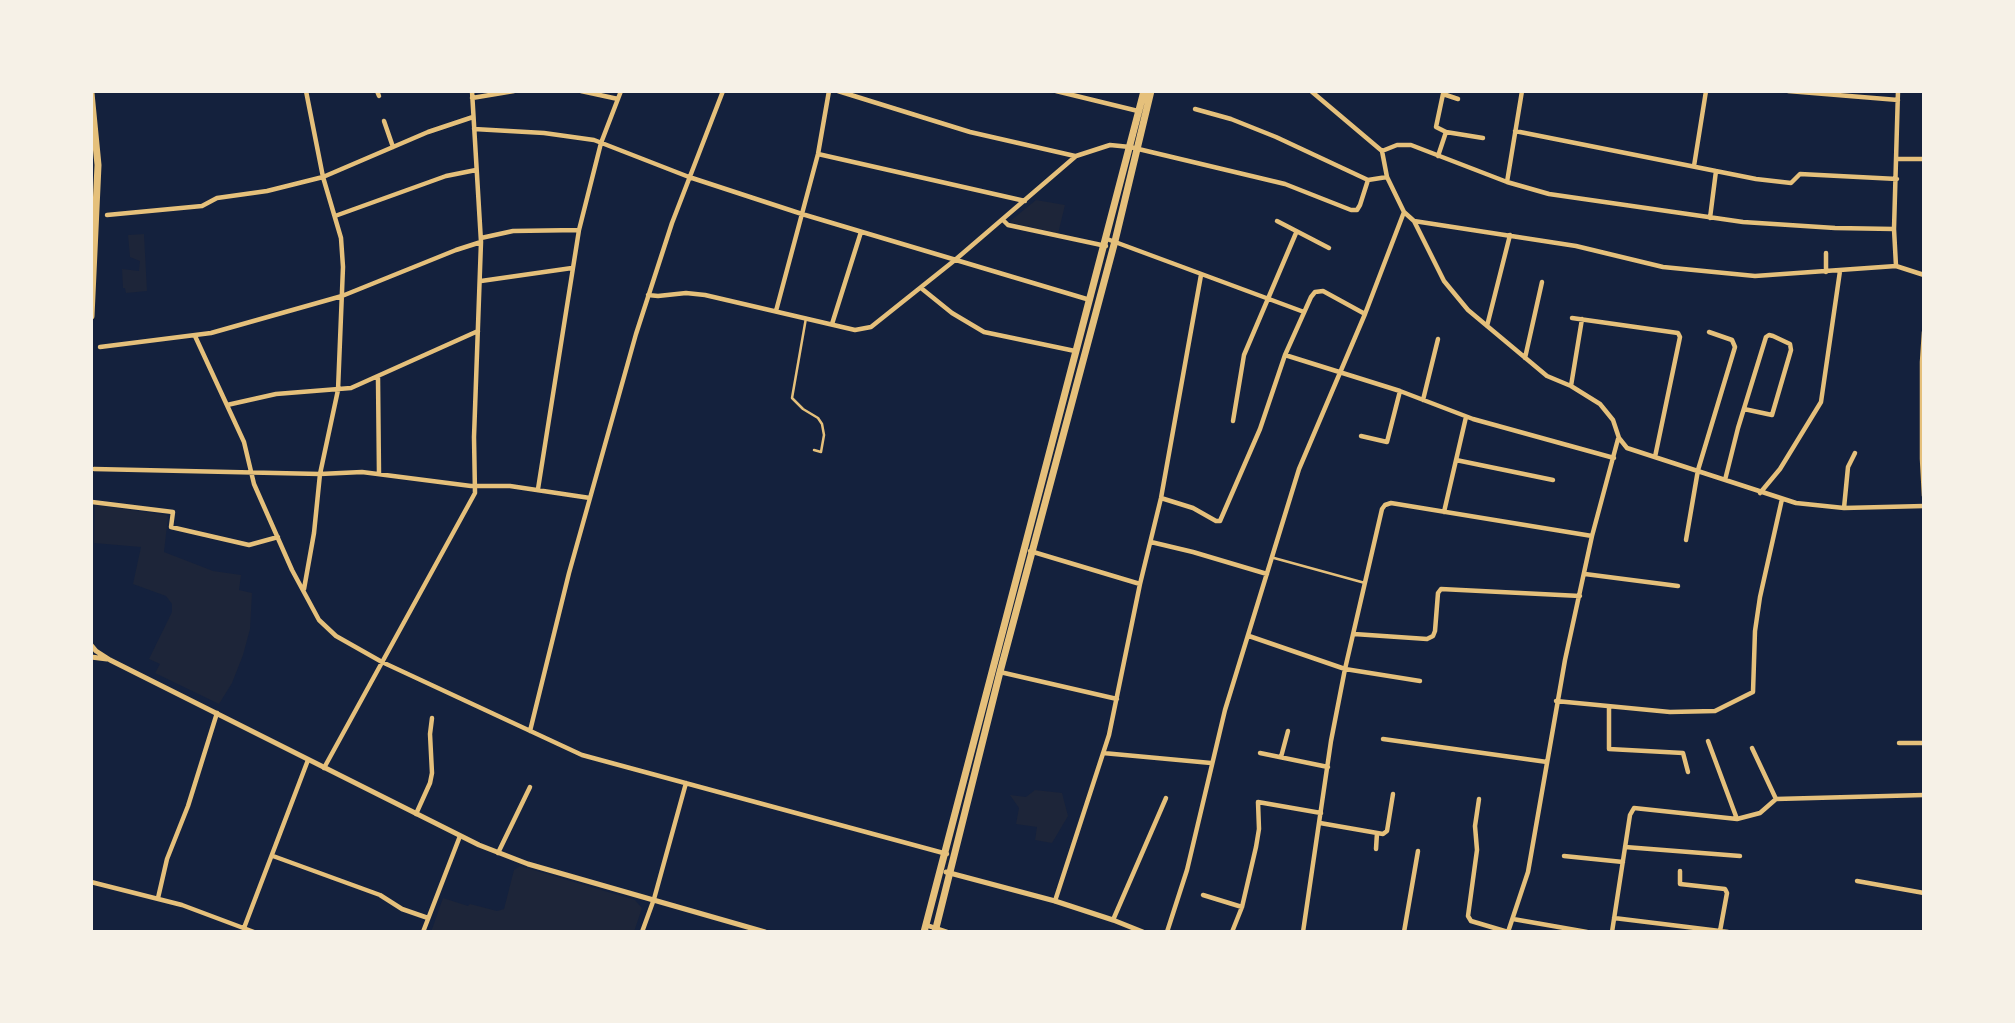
<!DOCTYPE html>
<style>
body{margin:0}
#map{position:relative;width:2015px;height:1023px;overflow:hidden;background:#14213d;font-family:"Noto Sans",sans-serif}
canvas{display:block}
.frame{position:absolute;inset:0;border:93px solid #f6f1e7;pointer-events:none}
</style>
<div id="map">
<canvas width="2015" height="1023"></canvas>
<div class="frame"></div>
</div>
<script>
const context = document.querySelector('canvas').getContext('2d');
context.lineJoin = 'round';
function fillPath(path, color) {
  context.fillStyle = color;
  context.fill(path, 'evenodd');
}
function shape(rows) {
  const path = new Path2D();
  for (const r of rows) {
    path.moveTo(r[0], r[1]);
    for (let i = 2; i < r.length; i += 2) path.lineTo(r[i], r[i + 1]);
  }
  return path;
}
function strokePath(path, color, width, dash) {
  context.strokeStyle = color;
  context.lineWidth = width;
  context.lineCap = dash ? 'butt' : 'round';
  context.setLineDash(dash || []);
  context.stroke(path);
}
fillPath(shape([
 [1036,200,1065,205,1058,234,1009,222],
 [144,234,147,291,126,293,125,288,123,288,122,269,139,271,140,261,130,257,128,235],
 [95,505,166,515,168,517,164,552,213,571,241,575,239,590,252,593,250,629,243,655,232,683,219,704,155,673,160,664,149,659,172,612,172,604,166,596,133,584,141,547,94,543],
 [1035,790,1062,793,1068,816,1052,843,1035,840,1037,827,1016,824,1019,808,1010,795,1026,797],
 [520,866,635,900,642,908,634,932,431,932,443,898,468,906,470,904,497,911,504,909,514,870]
]), '#1d2539');
strokePath(shape([
 [806,318,792,398,803,409,818,418,822,424,824,435,821,452,814,450],
 [1274,558,1365,583]
]), '#e5c07b', 2.5);
strokePath(shape([
 [377,91,379,96],
 [581,91,618,99],
 [838,91,970,132,1075,156],
 [1056,91,1138,111],
 [1788,91,1898,100],
 [472,98,514,91],
 [1458,99,1443,94,1436,127,1446,132,1483,138],
 [1195,109,1231,119,1276,137,1368,180,1387,177,1382,151,1311,91],
 [384,121,393,147],
 [474,129,544,133,594,140,689,177,802,214,1090,300],
 [1515,131,1756,179,1791,183,1800,174,1897,179],
 [1382,151,1397,145,1411,145,1507,182,1549,194,1743,222,1835,228,1894,229],
 [818,154,1025,201],
 [1438,156,1446,132],
 [1898,159,1924,159],
 [1694,166,1706,91],
 [1507,182,1522,91],
 [1404,212,1414,221,1444,281,1468,310,1547,376,1571,386,1600,404,1613,420,1619,438,1627,448,1796,503,1844,508,1924,506],
 [107,215,202,206,217,198,267,191,323,177,428,132,473,117],
 [335,216,446,176,476,170],
 [1710,218,1716,171],
 [1003,220,1008,225,1106,246],
 [1277,221,1329,248],
 [1414,221,1576,246,1663,267,1755,276,1896,266,1924,275],
 [481,238,513,231,579,230],
 [1107,239,1304,312],
 [1896,266,1894,229,1898,91],
 [1826,272,1826,253],
 [481,281,572,268],
 [921,288,952,313,984,332,1075,351],
 [648,295,658,296,686,293,705,295,855,330,871,327,955,260,1076,156,1110,145,1130,147,1285,184,1351,210,1357,210,1360,205,1368,180],
 [776,311,818,154,829,91],
 [1572,318,1678,333,1680,337,1655,457],
 [832,324,861,232],
 [1487,326,1510,235],
 [1924,332,1922,362,1922,459,1924,496],
 [195,336,244,442,254,484,292,570,319,620,336,636,382,662,582,755,947,854],
 [100,347,211,333,342,296,456,250,481,242],
 [1285,355,1400,391,1473,419,1614,458],
 [1525,358,1542,282],
 [378,378,379,474],
 [1571,386,1582,319],
 [1423,400,1438,339],
 [227,405,276,394,351,388,478,331],
 [1233,421,1244,355,1296,233],
 [1361,436,1387,442,1400,391],
 [1456,460,1553,480],
 [94,469,320,474,362,472,471,486,510,486,590,498],
 [1725,480,1738,428,1766,337,1769,335,1773,336,1790,344,1791,350,1772,415,1744,409],
 [538,489,579,230,601,143,621,91],
 [1760,493,1780,469,1821,402,1840,271],
 [1161,498,1193,508,1216,521,1220,521,1260,429,1285,355,1311,297,1315,292,1323,291,1365,314],
 [92,502,173,512,171,527,249,545,278,537],
 [1844,508,1848,467,1855,453],
 [1444,512,1466,417],
 [1686,540,1698,470,1735,347,1732,340,1709,332],
 [1151,542,1193,552,1267,574],
 [1030,551,1140,584],
 [1585,574,1678,586],
 [304,589,314,533,320,474,338,390,343,267,341,238,323,177,306,91],
 [1354,634,1427,639,1433,636,1435,631,1438,593,1441,589,1580,596],
 [1249,636,1345,669,1331,741,1303,932],
 [1000,672,1117,699],
 [1420,681,1345,669,1382,509,1385,505,1391,503,1592,536],
 [1556,701,1670,712,1715,711,1753,692,1755,631,1760,597,1782,499],
 [1609,707,1609,749,1683,753,1688,772],
 [530,731,569,573,636,334,672,223,723,91],
 [1383,739,1547,762],
 [1708,741,1737,819],
 [1899,743,1924,743],
 [1752,748,1776,799],
 [1103,753,1211,763],
 [1260,753,1328,767],
 [1281,757,1288,731],
 [324,768,475,493,474,437,481,242,472,91],
 [1479,799,1475,826,1477,850,1468,916,1471,921,1508,932],
 [416,814,430,783,432,773,430,734,432,718],
 [1320,823,1383,834,1387,831,1393,794],
 [1625,847,1740,856],
 [1376,849,1377,833],
 [498,853,530,787],
 [273,856,380,895,402,909,428,918],
 [1564,856,1623,862],
 [1680,871,1680,884,1725,889,1727,893,1720,931],
 [1857,881,1924,893],
 [91,882,182,905,254,932],
 [1203,895,1242,907],
 [158,898,167,859,188,806,217,713],
 [1055,901,1109,735,1140,584,1161,498,1201,275],
 [1614,918,1728,932],
 [1513,919,1587,932],
 [1113,920,1166,798],
 [926,925,947,932],
 [244,928,308,760],
 [423,932,460,836],
 [642,932,654,899,686,783],
 [1167,932,1187,870,1225,710,1299,469,1365,314,1404,212,1387,177],
 [1232,932,1242,907,1256,847,1259,829,1258,802,1321,813],
 [1404,932,1418,851],
 [1508,932,1528,872,1565,660,1592,536,1618,439],
 [1612,932,1630,815,1634,808,1737,819,1760,813,1776,799,1924,795]
]), '#e5c07b', 4.5);
strokePath(shape([
 [91,645,96,651,110,660,479,845,528,864,765,932],
 [91,657,107,659],
 [946,872,1055,901,1113,920,1143,932]
]), '#e5c07b', 5);
strokePath(shape([
 [91,93,98,165,91,316],
 [924,932,1144,91],
 [935,932,1000,672,1115,241,1151,91]
]), '#e5c07b', 7);
</script>
